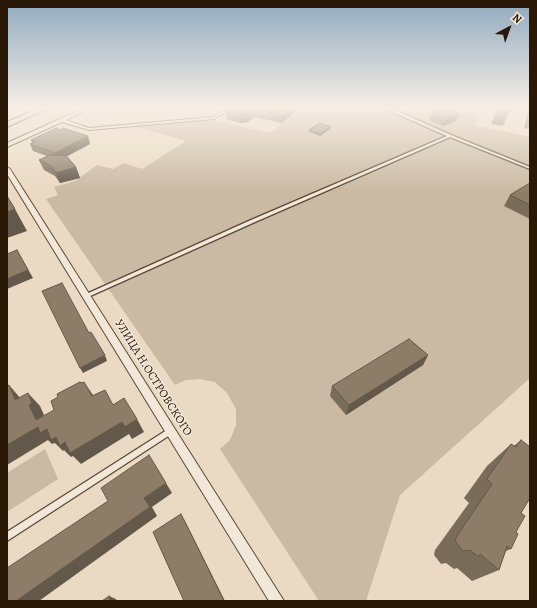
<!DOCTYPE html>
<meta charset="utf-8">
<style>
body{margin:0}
#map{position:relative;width:537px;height:608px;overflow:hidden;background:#ebdac3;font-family:Alegreya,serif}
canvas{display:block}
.frame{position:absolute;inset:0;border:8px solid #281805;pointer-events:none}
.north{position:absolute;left:489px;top:8px;width:40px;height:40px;-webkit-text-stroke:3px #f2e7d8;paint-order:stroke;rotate:41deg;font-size:11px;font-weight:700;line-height:16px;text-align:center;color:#281805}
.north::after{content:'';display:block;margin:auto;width:14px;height:18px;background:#281805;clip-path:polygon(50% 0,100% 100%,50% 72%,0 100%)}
</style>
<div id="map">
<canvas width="537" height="608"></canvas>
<div class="frame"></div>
<div class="north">N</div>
</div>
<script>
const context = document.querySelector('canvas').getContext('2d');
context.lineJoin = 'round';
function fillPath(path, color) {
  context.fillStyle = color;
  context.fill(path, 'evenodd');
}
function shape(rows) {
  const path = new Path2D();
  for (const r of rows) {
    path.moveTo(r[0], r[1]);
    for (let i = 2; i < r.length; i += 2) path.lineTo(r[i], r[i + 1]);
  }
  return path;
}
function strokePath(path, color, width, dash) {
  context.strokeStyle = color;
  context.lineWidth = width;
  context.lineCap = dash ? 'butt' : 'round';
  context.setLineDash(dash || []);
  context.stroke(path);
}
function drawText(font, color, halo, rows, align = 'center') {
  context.font = font + ' Alegreya,serif';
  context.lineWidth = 3;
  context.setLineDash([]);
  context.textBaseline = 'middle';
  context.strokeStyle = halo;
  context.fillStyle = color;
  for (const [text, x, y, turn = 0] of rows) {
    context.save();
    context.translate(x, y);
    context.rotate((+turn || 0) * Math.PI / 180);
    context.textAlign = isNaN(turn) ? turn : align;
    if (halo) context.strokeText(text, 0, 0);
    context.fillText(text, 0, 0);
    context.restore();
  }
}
fillPath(shape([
 [302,107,484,107,475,125,530,137,530,378,400,495,366,601,319,601,220,449,230,440,236,425,236,409,227,393,215,382,200,379,186,380,175,385,46,199,58,195,54,187,75,181,97,165,113,169,124,163,142,169,186,141,137,127,215,120,270,133],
 [45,449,58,479,7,512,7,473]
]), '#cab9a3');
const pedestrian = shape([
 [386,107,388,107,451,135,530,167,530,169,450,137,255,222,88,297,84,297,83,296,84,295,251,220,447,136,386,109,386,107],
 [170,428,173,429,174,431,173,433,7,541,7,532,170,428]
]);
const minor = shape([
 [86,107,92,107,66,120,89,128,213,117,229,107,234,107,214,119,89,130,62,122,7,147,7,143,86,107],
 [7,167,10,169,284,601,269,601,7,174,7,167]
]);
const primary = shape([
 [42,107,51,107,7,127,7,122,42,107]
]);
strokePath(pedestrian, '#594834', 2.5);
strokePath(minor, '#594834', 2);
strokePath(primary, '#281805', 2);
fillPath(pedestrian, '#f2e7d8');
fillPath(minor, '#f2e7d8');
fillPath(primary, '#ebdac3');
fillPath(shape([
 [232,107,301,107,282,123,254,117,248,122,240,123,226,119,226,111],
 [498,107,510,107,509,113,503,126,491,124],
 [529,107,530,107,530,129,524,128],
 [454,110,454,112,459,114,456,121,443,126,429,120,432,113],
 [330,129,320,136,309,132,309,130],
 [88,136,90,144,67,156,76,167,80,178,60,183,55,176,44,170,39,160,47,156,33,151,30,144,32,143,31,140],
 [530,183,530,219,504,206,510,195],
 [428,355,423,365,346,415,330,396,332,386],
 [521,440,521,513,511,549,506,551,499,570,472,581,457,568,454,569,446,563,441,564,434,555,435,550,469,503,464,498,487,466,511,444,514,446]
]), '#796c59');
fillPath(shape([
 [292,107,301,107,282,123,282,115],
 [254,109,254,117,248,122,240,123,239,114],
 [454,110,452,117,459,114,456,121,443,126,446,119],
 [331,127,330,129,320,136,320,134],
 [88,136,90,144,58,161,55,153],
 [76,167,80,178,60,183,56,173],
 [15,209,27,231,7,238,7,212],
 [17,250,33,278,7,289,7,279],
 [105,355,107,361,83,373,80,368],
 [428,355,423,365,346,415,349,405],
 [84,382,93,395,101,409,92,396],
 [9,385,21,399,15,400],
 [28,393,40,406,44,415,40,418,47,429,56,437,65,442,122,422,137,419,144,432,132,439,129,434,81,464,73,456,71,457,64,450,63,451,55,443,52,444,48,440,7,465,7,445,36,420,29,405],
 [166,483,172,493,152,507,157,516,39,601,16,601,144,498],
 [181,514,186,523,225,601,224,601],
 [109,596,116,599,117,601,110,601]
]), '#635849');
const building = shape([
 [232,107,292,107,282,115,254,109,247,113,239,114,226,111,232,107],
 [447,107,454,110,452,111,459,114,446,119,432,113,447,107],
 [498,107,510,107,509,113,497,111,498,107],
 [320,123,331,127,320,134,309,130,320,123],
 [56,128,60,130,63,128,88,136,55,153,30,144,35,142,31,140,56,128],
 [50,155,66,156,76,167,56,173,51,166,39,160,50,155],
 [530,183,530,205,510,195,530,183],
 [7,196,15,209,7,212,7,196],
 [17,250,28,270,7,279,7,254,17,250],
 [62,283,89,333,91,332,105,355,80,368,42,291,62,283],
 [409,339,428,355,349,405,332,386,409,339],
 [80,382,81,383,84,382,92,396,105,390,113,405,124,398,137,419,125,427,122,422,70,453,65,442,60,446,56,437,51,440,47,429,40,433,38,427,7,445,7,386,9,385,15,400,28,393,32,403,29,405,36,420,54,410,51,401,58,397,57,394,80,382],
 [521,440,530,447,530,498,521,513,525,516,516,532,518,534,511,549,507,546,499,570,480,554,479,557,470,550,463,551,455,541,457,536,492,484,487,479,511,444,516,447,521,440],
 [149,455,166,483,144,498,150,507,16,601,7,601,7,568,108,501,101,488,149,455],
 [181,514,224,601,184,601,153,532,181,514],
 [109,596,110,601,102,601,109,596]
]);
fillPath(building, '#8d7d68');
strokePath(building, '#635849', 1);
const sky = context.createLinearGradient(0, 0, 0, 192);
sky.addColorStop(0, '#8fa9bf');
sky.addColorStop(0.56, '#f6eee4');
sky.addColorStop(1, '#f6eee400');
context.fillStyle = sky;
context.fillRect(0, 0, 537, 192);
drawText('12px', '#281805', '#f2e7d8', [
 ["УЛИЦА Н.ОСТРОВСКОГО",153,378,58]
]);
</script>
